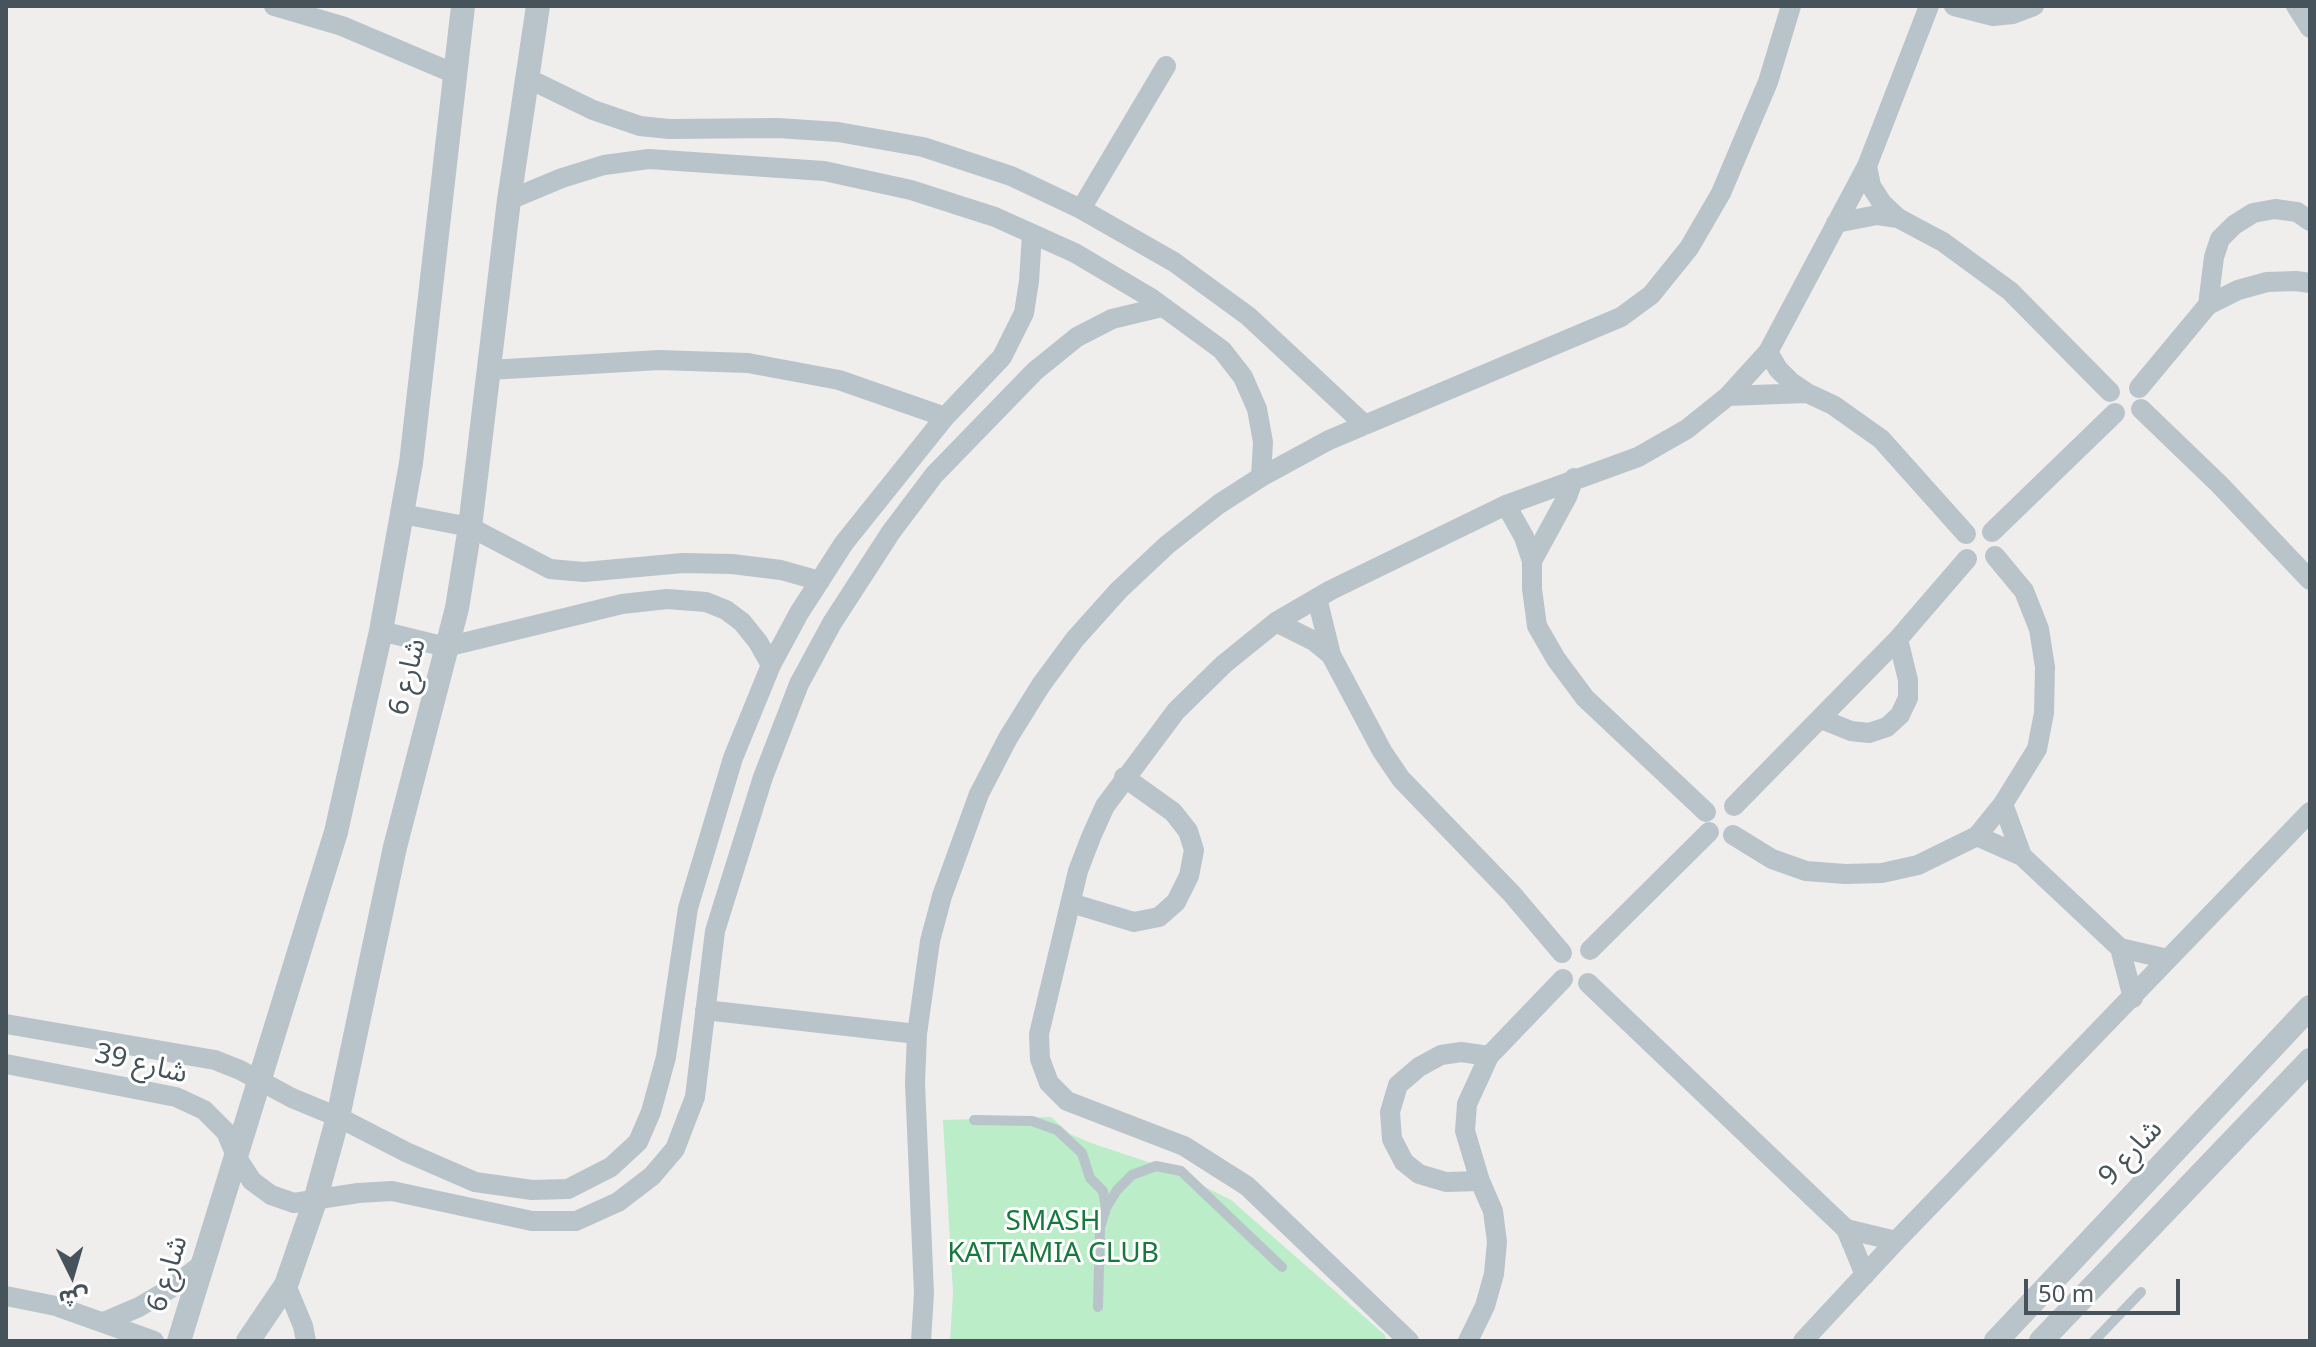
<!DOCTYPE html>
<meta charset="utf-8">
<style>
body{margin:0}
#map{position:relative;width:2316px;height:1347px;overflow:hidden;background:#f0eded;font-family:"Noto Sans","Noto Sans Arabic",sans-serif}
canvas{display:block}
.frame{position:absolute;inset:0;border:8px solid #46535a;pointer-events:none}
.north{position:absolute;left:32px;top:1235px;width:80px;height:80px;-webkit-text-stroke:6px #fff;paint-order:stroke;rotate:175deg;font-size:22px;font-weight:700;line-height:32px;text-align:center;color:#46535a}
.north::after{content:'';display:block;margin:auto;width:28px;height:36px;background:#46535a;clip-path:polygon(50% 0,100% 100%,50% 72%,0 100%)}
.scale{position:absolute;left:2024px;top:1279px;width:156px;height:36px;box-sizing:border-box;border:4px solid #46535a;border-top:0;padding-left:10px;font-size:24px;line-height:28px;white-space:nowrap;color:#46535a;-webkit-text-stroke:6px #fff;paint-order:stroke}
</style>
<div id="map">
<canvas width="2316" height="1347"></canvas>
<div class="frame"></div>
<div class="north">ش</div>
<div class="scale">50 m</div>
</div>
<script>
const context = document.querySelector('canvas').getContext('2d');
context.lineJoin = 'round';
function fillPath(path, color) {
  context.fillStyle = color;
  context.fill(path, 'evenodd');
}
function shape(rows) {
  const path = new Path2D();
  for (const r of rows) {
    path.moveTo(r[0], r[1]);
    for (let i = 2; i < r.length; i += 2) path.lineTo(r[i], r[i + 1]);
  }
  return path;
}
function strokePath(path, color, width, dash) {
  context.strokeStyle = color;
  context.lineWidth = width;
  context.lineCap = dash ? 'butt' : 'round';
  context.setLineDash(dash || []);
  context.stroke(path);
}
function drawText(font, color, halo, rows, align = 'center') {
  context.font = font + ' "Noto Sans","Noto Sans Arabic",sans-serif';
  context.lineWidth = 6;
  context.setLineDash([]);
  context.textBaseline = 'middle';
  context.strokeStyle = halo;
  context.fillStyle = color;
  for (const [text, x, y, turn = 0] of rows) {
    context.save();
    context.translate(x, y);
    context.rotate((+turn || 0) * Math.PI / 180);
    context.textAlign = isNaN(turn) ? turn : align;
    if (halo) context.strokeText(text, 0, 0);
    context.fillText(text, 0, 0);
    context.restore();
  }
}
fillPath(shape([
 [1051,1117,1070,1134,1091,1143,1169,1169,1231,1200,1385,1335,1387,1341,950,1341,953,1293,943,1120]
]), '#bbedc8');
strokePath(shape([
 [974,1120,1032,1121,1057,1130,1082,1153,1090,1178,1103,1191,1106,1208],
 [1098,1307,1100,1228,1106,1208,1117,1190,1132,1175,1156,1166,1181,1171,1282,1267],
 [2094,1341,2141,1292]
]), '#b8c4ca', 10);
strokePath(shape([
 [274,6,342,26,453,73],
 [1954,6,1993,16,2013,14,2034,6],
 [2296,6,2310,28],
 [527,78,593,110,640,126,669,129,778,128,838,132,923,147,1011,176,1081,209,1174,262,1248,316,1365,425],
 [1867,166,1871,186,1882,203,1898,218,1943,242,2010,291,2110,392],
 [509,200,562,178,604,165,649,159,824,171,911,190,995,217,1075,253,1151,298,1222,350,1243,377,1257,409,1263,442,1261,477],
 [1081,209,1166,66],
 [1836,223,1877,215,1898,218],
 [2208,305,2214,257,2220,239,2234,225,2253,213,2275,209,2297,212,2310,221],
 [1768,352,1778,369,1791,382,1807,393,1833,405,1881,439,1966,534],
 [489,370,659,360,748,363,839,380,945,417],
 [2139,388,2208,305,2238,290,2267,282,2296,281,2310,283],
 [1728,396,1807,393],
 [2141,409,2219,484,2310,580],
 [1506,505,1524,537,1532,561,1532,589,1537,626,1556,659,1585,698,1706,812],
 [402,514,470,527,550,569,584,572,683,563,732,564,781,570,820,581],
 [1992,532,2115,413],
 [1532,561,1567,497,1574,478],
 [1317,598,1331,655,1382,751,1401,779,1512,894,1562,953],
 [1276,622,1314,641,1331,655],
 [381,631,446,647,622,604,667,599,706,602,726,610,742,622,758,642,771,665],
 [1821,719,1851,731,1869,733,1887,727,1900,715,1908,698,1908,680,1898,639],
 [2003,804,2022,856],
 [1734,806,1898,639,1967,559],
 [1733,835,1772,859,1806,871,1845,874,1882,873,1918,865,1977,836,2003,804,2037,749,2044,713,2045,667,2039,629,2024,591,1995,556],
 [1977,836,2022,856,2120,948,2168,959],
 [1071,903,1134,922,1159,917,1176,902,1189,876,1194,850,1188,831,1173,812,1124,777],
 [2120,948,2133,998],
 [1590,950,1709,832],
 [1588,983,1846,1229,1865,1275],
 [705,1010,917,1034],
 [6,1024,215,1060,240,1070,292,1098,338,1117,406,1152,475,1182,532,1190,568,1189,611,1167,638,1142,651,1112,666,1057,688,908,733,758,771,665,799,613,844,543,945,417,1002,357,1024,313,1029,281,1032,234],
 [6,1064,176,1097,204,1110,226,1132,237,1158,252,1181,271,1195,294,1203,358,1193,392,1191,532,1221,576,1221,618,1202,652,1176,675,1149,695,1097,715,931,763,777,799,684,832,623,891,532,934,475,1035,371,1077,337,1112,319,1162,307],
 [1480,1181,1446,1182,1419,1174,1404,1162,1392,1139,1390,1112,1398,1085,1419,1067,1441,1055,1461,1052,1489,1056],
 [1846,1229,1896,1241],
 [286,1285,303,1326,306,1341],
 [6,1296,56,1306,154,1341],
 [104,1322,139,1307,173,1287,202,1264],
 [921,1341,924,1293,915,1083,917,1034,930,941,942,896,979,794,1008,738,1041,685,1075,639,1119,590,1167,545,1219,504,1261,477,1329,440,1621,317,1651,295,1689,248,1721,193,1768,82,1791,6],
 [1409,1341,1247,1186,1184,1146,1067,1101,1049,1083,1040,1059,1039,1034,1078,871,1091,837,1105,806,1176,711,1224,664,1276,622,1331,590,1506,505,1638,457,1687,429,1728,396,1768,352,1867,166,1929,6],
 [1468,1341,1485,1306,1494,1274,1497,1242,1493,1211,1480,1181,1465,1131,1467,1104,1489,1056,1563,979],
 [1803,1341,1896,1241,2310,812]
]), '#b8c4ca', 20);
strokePath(shape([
 [179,1341,336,832,381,631,411,463,463,6],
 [248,1341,286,1285,315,1201,338,1117,395,847,457,608,470,527,509,200,538,6],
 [1996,1341,2310,1007],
 [2041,1341,2310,1060]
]), '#b8c4ca', 24);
drawText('28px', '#46535a', '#fff', [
 ["شارع 6",408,677,-76],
 ["شارع 39",141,1064,13],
 ["شارع 9",2131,1153,-47],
 ["شارع 6",168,1274,-73]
]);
drawText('28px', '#18793d', '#fff', [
 ["SMASH",1053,1222],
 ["KATTAMIA CLUB",1053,1254]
]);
</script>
